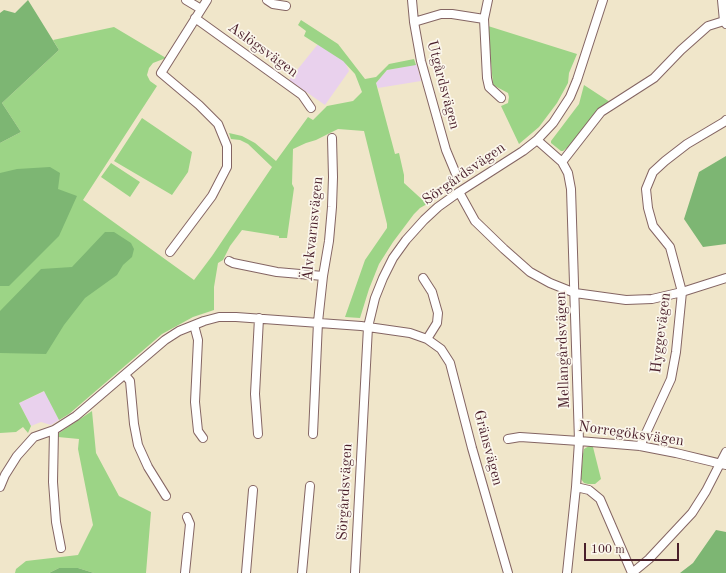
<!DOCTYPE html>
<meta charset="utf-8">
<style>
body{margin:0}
#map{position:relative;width:726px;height:573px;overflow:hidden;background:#f0e6ca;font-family:"Old Standard TT",serif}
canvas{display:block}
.scale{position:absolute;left:584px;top:543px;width:95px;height:18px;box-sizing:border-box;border:2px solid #4a1f2b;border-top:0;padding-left:5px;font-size:12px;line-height:14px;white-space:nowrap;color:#4a1f2b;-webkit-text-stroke:3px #fbf7ec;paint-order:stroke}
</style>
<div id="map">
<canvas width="726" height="573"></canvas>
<div class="scale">100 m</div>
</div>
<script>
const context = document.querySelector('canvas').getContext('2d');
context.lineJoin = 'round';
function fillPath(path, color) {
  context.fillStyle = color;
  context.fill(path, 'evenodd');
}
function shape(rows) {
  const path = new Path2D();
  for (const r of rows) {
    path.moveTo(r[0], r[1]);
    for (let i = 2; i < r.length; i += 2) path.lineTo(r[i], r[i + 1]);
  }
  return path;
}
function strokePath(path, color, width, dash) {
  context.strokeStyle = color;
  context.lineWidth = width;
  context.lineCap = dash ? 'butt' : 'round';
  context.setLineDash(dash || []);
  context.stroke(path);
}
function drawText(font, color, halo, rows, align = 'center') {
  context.font = font + ' "Old Standard TT",serif';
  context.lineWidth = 3.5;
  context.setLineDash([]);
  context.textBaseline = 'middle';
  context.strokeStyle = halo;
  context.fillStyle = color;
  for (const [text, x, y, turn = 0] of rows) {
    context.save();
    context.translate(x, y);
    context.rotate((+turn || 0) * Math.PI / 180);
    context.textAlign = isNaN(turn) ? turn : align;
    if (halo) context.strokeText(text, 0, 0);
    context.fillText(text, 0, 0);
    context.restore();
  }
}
fillPath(shape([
 [318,44,344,60,349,71,325,105,289,80],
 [417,64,421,81,378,88,376,83,387,70],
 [45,391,59,420,51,425,41,422,31,426,19,403]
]), '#e9d1ed');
fillPath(shape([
 [301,20,338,44,365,79,376,77,389,64,414,59,416,65,387,70,376,83,395,154,399,153,404,175,404,183,427,204,420,208,414,214,393,242,379,264,369,289,360,318,345,317,365,260,387,228,387,224,364,131,338,129,316,140,306,143,293,149,292,184,294,188,287,238,279,238,279,236,242,230,230,246,223,260,218,263,214,287,214,310,193,317,162,334,69,414,59,420,44,391,19,403,31,426,28,433,23,427,16,432,0,433,0,143,21,132,2,103,59,50,53,40,114,27,166,58,153,63,149,68,147,75,150,81,157,86,83,200,194,280,212,256,272,167,248,144,240,140,231,139,229,133,242,136,255,143,276,161,308,117,313,120,327,106,353,101,362,92,355,74,343,61,304,36,306,31,298,25],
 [488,26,577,54,569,73,568,83,557,103,539,127,519,144,501,106,508,103,509,97,508,93,493,85],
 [584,85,610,102,599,109,569,146,563,151,561,151,551,143,551,141,579,104],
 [142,118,192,152,188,172,172,195,114,161],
 [111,163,140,182,130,197,101,177],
 [92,411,96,453,119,496,151,512,146,573,94,573,78,568,59,568,49,573,15,573,16,569,26,561,78,555,93,525,78,449,79,439,58,437,59,433],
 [589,446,593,447,601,479,595,484,588,484,584,483,581,479,583,454,584,449]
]), '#9cd486');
fillPath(shape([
 [28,0,59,50,2,103,21,132,0,143,0,13,4,10,15,13],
 [726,156,726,244,703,247,684,219,699,172],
 [50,167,60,173,58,189,77,196,59,236,9,286,0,286,0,173,17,169],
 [105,232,114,232,131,243,134,249,132,257,123,265,117,275,85,298,64,325,46,354,0,353,0,311,41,269,72,267],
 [716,530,726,532,726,573,680,573,693,563],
 [59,568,78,568,94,573,49,573]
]), '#7db673');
const minor = shape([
 [186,0,201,9],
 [267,0,273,4,286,6],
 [412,0,414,22,421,61,446,150,456,174],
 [488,0,484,19,487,78,489,87,501,98],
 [722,0,724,21,726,24],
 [195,18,302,95,311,108],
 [414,22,441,14,452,14,484,19],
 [537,140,562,162,568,173,571,189,579,441,576,487,567,573],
 [562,162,601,112,654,78,681,50,708,26,724,21],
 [459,192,475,221,504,249,530,272,550,283,575,293,626,300,652,299,682,292,726,278],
 [170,252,212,196,227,167,227,146,218,124,199,105,161,73,207,0],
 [229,261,233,263,277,272,323,276],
 [423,278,432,292,438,313,437,323,427,339],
 [194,325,198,340,195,402,198,431,203,438],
 [125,375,130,381,134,424,138,445,148,467,166,496],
 [54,430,53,482,56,522,61,548],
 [258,434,255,394,259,318],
 [313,434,318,322,323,276,329,241,332,207,333,177,332,138],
 [508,439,520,437,579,441,640,446,676,453,726,465],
 [640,446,671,379,676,352,682,292,670,247,653,226,648,208,646,189,653,172,665,161,687,144,724,122,726,120],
 [0,487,5,475,17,456,34,437,54,430,76,416,165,340,179,331,204,321,219,317,236,317,361,326,410,333,427,339,441,349,450,363,472,448,508,573],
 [576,487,589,490,600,499,632,573],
 [185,573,190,524,187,517],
 [246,573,253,490],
 [302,573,310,486],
 [355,573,368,327,375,298,383,278,393,258,406,240,424,220,438,207,459,192,523,151,537,140,553,123,570,97,577,80,603,0],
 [632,573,649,559,692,513,706,491,726,452]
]);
strokePath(minor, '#846563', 10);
strokePath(minor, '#fff', 8);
drawText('15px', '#4a1f2b', '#fbf7ec', [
 ["Aslögsvägen",263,50,36],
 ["Utgårdsvägen",443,85,75],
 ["Sörgårdsvägen",464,174,-35],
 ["Älvkvarnsvägen",313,229,-84],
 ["Hyggevägen",661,333,-83],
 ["Mellangårdsvägen",563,350,-92],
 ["Norregöksvägen",631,434,8],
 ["Gränsvägen",488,448,75],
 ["Sörgårdsvägen",345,492,-87]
]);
</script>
